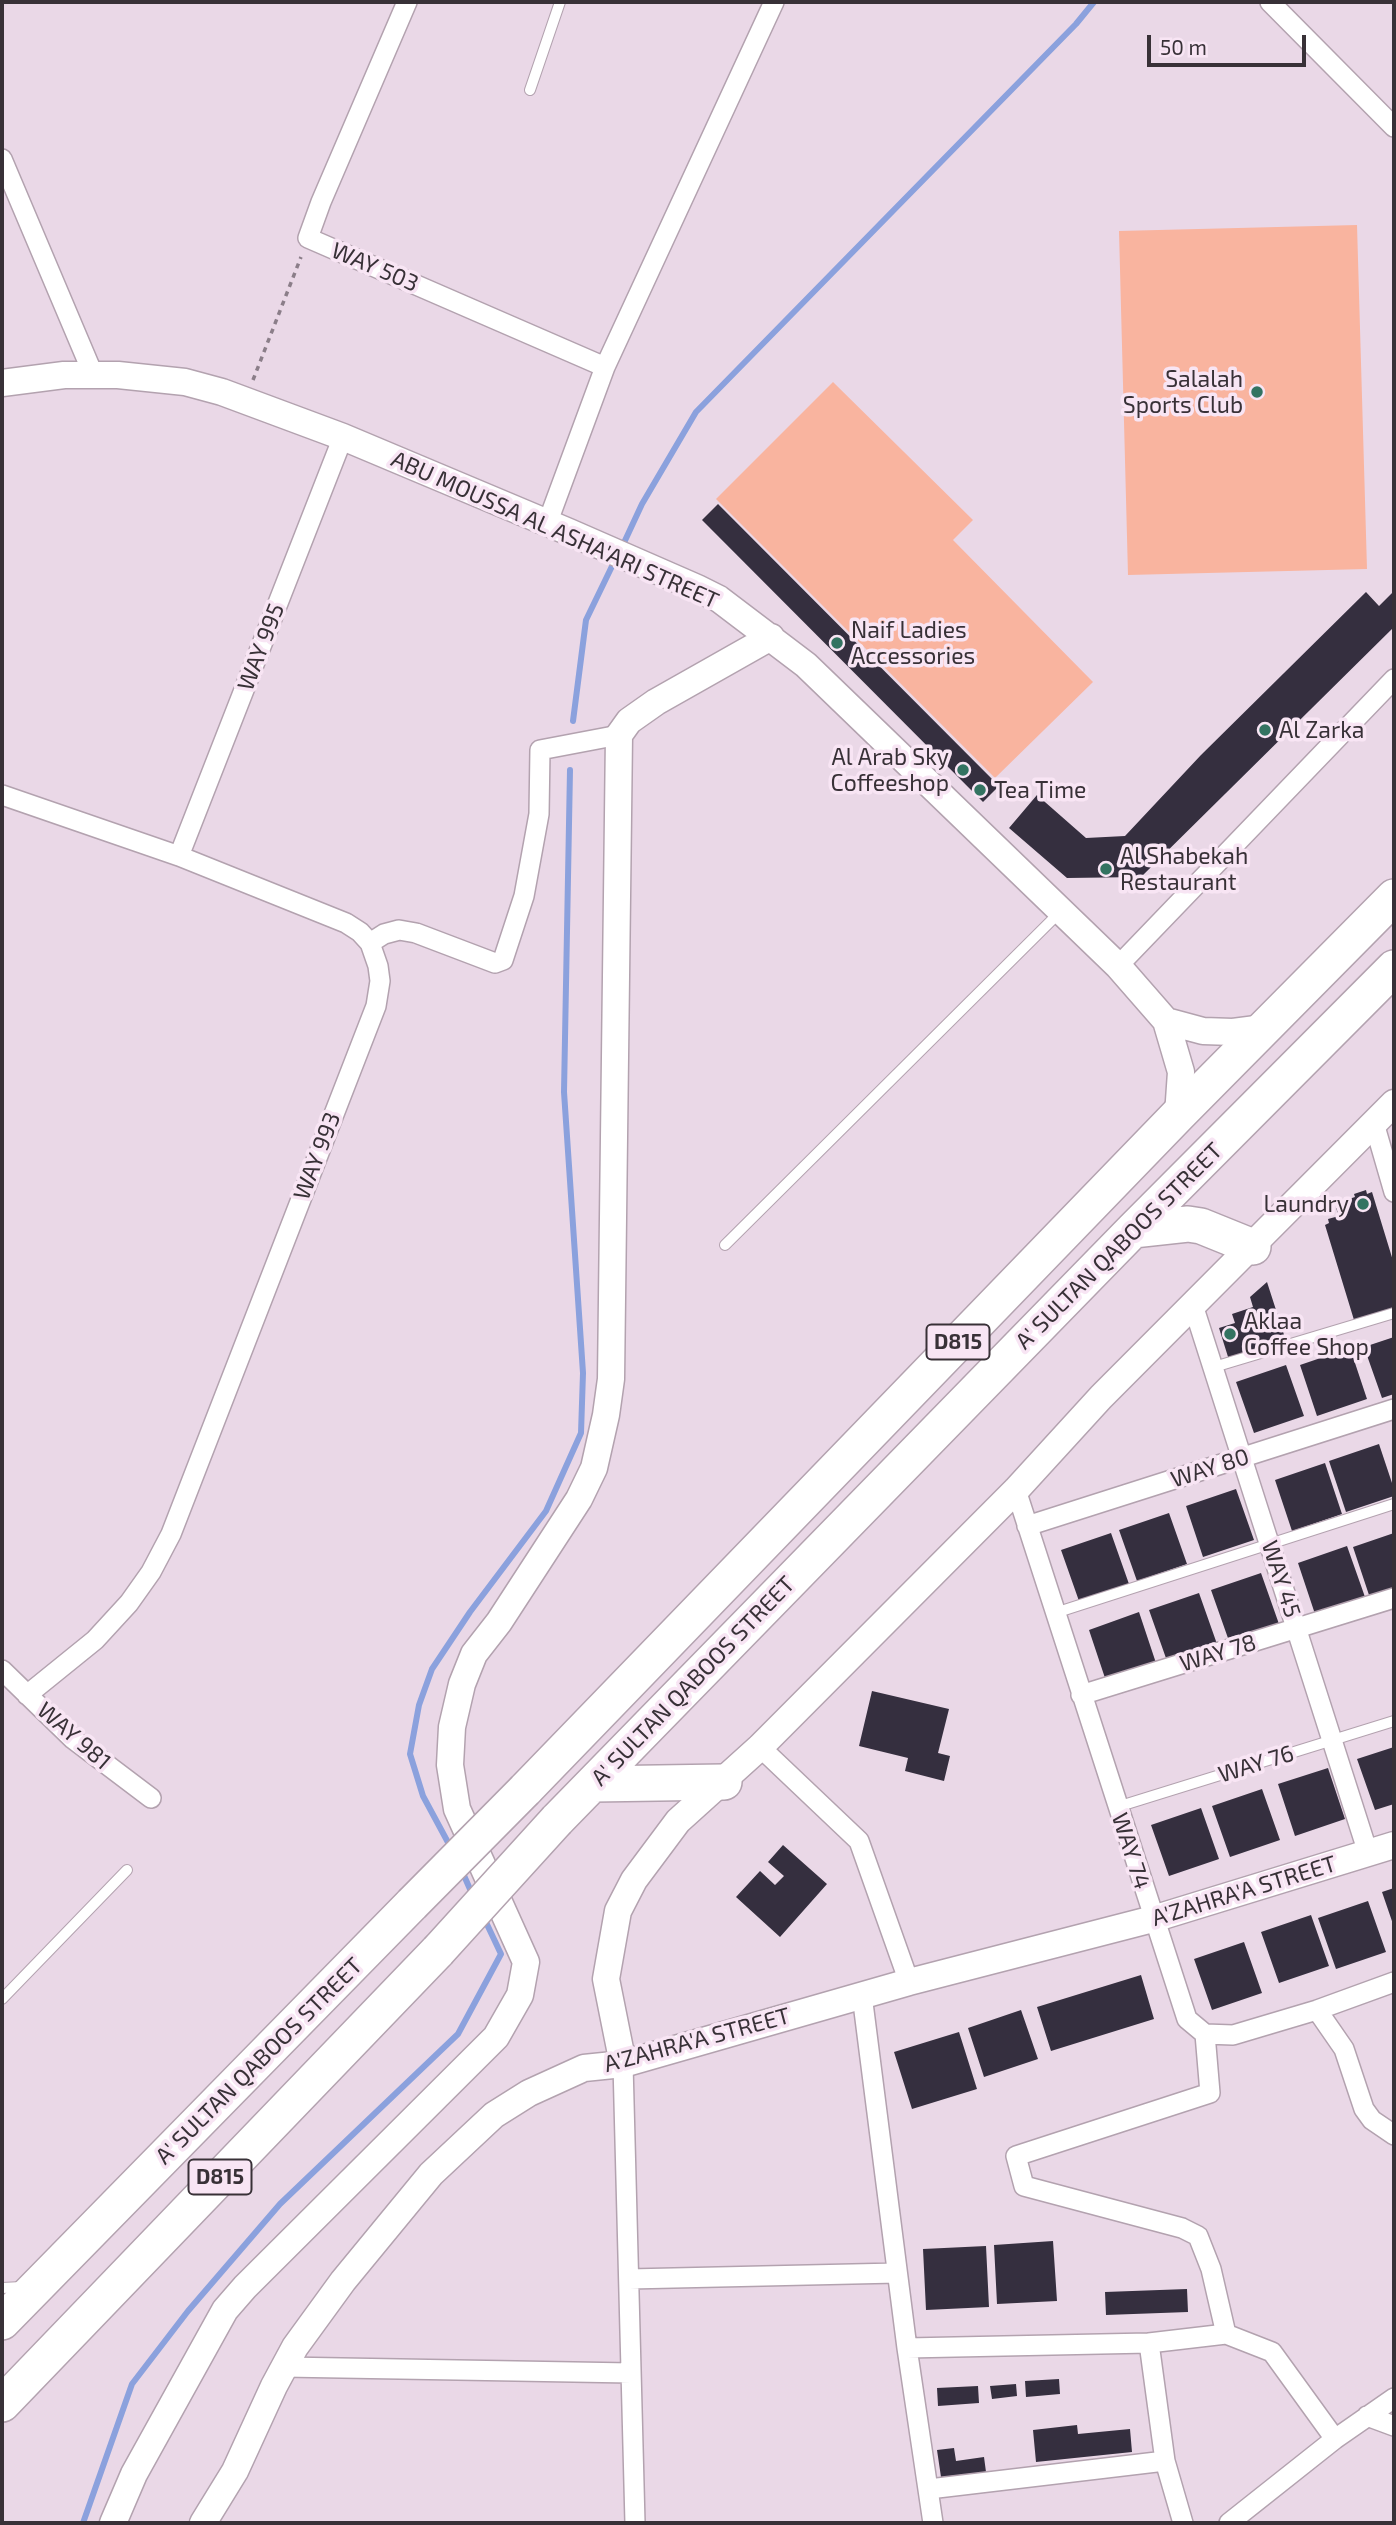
<!DOCTYPE html>
<style>
body{margin:0}
#map{position:relative;width:1396px;height:2525px;overflow:hidden;background:#ead8e7;font-family:"Exo 2",sans-serif}
canvas{display:block}
.frame{position:absolute;inset:0;border:4px solid #383137;pointer-events:none}
.scale{position:absolute;left:1147px;top:35px;width:159px;height:32px;box-sizing:border-box;border:4px solid #383137;border-top:0;padding-left:9px;font-size:21px;line-height:24px;white-space:nowrap;color:#383137;-webkit-text-stroke:5px #f8e5f4;paint-order:stroke}
</style>
<div id="map">
<canvas width="1396" height="2525"></canvas>
<div class="frame"></div>
<div class="scale">50 m</div>
</div>
<script>
const context = document.querySelector('canvas').getContext('2d');
context.lineJoin = 'round';
function fillPath(path, color) {
  context.fillStyle = color;
  context.fill(path, 'evenodd');
}
function shape(rows) {
  const path = new Path2D();
  for (const r of rows) {
    path.moveTo(r[0], r[1]);
    for (let i = 2; i < r.length; i += 2) path.lineTo(r[i], r[i + 1]);
  }
  return path;
}
function strokePath(path, color, width, dash) {
  context.strokeStyle = color;
  context.lineWidth = width;
  context.lineCap = dash ? 'butt' : 'round';
  context.setLineDash(dash || []);
  context.stroke(path);
}
function drawText(font, color, halo, rows, align = 'center') {
  context.font = font + ' "Exo 2",sans-serif';
  context.lineWidth = 7;
  context.setLineDash([]);
  context.textBaseline = 'middle';
  context.strokeStyle = halo;
  context.fillStyle = color;
  for (const [text, x, y, turn = 0] of rows) {
    context.save();
    context.translate(x, y);
    context.rotate((+turn || 0) * Math.PI / 180);
    context.textAlign = isNaN(turn) ? turn : align;
    if (halo) context.strokeText(text, 0, 0);
    context.fillText(text, 0, 0);
    context.restore();
  }
}
fillPath(shape([
 [1357,225,1367,569,1128,575,1119,231],
 [833,382,973,520,953,540,1093,682,995,778,716,499]
]), '#f9b49f');
strokePath(shape([
 [622,547,642,504,696,412,1076,24,1094,2],
 [573,721,586,620,615,560],
 [451,1848,423,1796,410,1754,419,1705,432,1669,470,1612,546,1511,581,1433,583,1373,564,1092,570,770],
 [462,1871,473,1896],
 [83,2523,132,2384,188,2311,280,2204,458,2034,501,1954,484,1918]
]), '#8ba1dd', 6);
fillPath(shape([
 [718,504,999,786,983,802,702,520],
 [1394,591,1394,627,1141,877,1067,878,1009,828,1037,795,1086,838,1125,836,1201,755,1366,592,1379,606],
 [1366,1190,1367,1194,1372,1192,1394,1264,1394,1308,1354,1320,1325,1225,1329,1223,1328,1219,1339,1216,1336,1208,1350,1203,1349,1199,1355,1197,1354,1194],
 [1267,1282,1286,1341,1229,1360,1219,1328,1235,1323,1232,1314,1253,1307,1250,1297],
 [1394,1337,1394,1394,1382,1398,1364,1347],
 [1350,1348,1367,1399,1317,1416,1300,1365],
 [1286,1365,1304,1416,1254,1433,1236,1382],
 [1379,1444,1394,1489,1394,1496,1346,1512,1329,1461],
 [1325,1463,1342,1514,1292,1531,1275,1480],
 [1236,1489,1254,1540,1203,1557,1186,1506],
 [1169,1513,1187,1564,1137,1581,1119,1530],
 [1111,1533,1129,1584,1079,1601,1061,1550],
 [1394,1533,1394,1590,1370,1598,1353,1547],
 [1347,1546,1365,1597,1315,1614,1298,1563],
 [1261,1573,1279,1624,1229,1641,1211,1590],
 [1199,1593,1217,1644,1167,1661,1149,1610],
 [1139,1612,1156,1663,1106,1681,1089,1630],
 [872,1691,949,1709,938,1753,950,1756,944,1781,905,1771,908,1758,859,1746],
 [1394,1747,1394,1804,1375,1810,1357,1759],
 [1328,1768,1345,1819,1295,1836,1278,1784],
 [1262,1789,1280,1840,1230,1857,1212,1806],
 [1201,1808,1219,1859,1169,1876,1151,1825],
 [783,1845,827,1884,780,1937,736,1897,760,1871,775,1885,784,1876,768,1862],
 [1394,1888,1394,1927,1382,1892],
 [1368,1901,1386,1952,1336,1969,1318,1918],
 [1311,1915,1329,1966,1279,1983,1261,1932],
 [1244,1942,1262,1993,1212,2010,1194,1959],
 [1141,1975,1154,2019,1051,2051,1037,2007],
 [1021,2010,1038,2059,984,2077,968,2028],
 [959,2032,977,2089,912,2109,894,2052],
 [1053,2241,1057,2301,997,2304,994,2245],
 [986,2246,989,2307,926,2310,923,2249],
 [1187,2289,1188,2312,1106,2315,1105,2292],
 [1059,2379,1060,2394,1026,2397,1025,2381],
 [1016,2384,1017,2396,992,2399,990,2386],
 [978,2386,979,2403,938,2406,937,2388],
 [1077,2425,1078,2434,1130,2429,1132,2452,1036,2462,1033,2430],
 [954,2448,956,2461,984,2457,986,2472,941,2477,937,2450]
]), '#352f3f');
const lane = shape([
 [530,90,560,2],
 [725,1245,1060,912],
 [1214,1367,1394,1313],
 [1055,1613,1394,1504],
 [1117,1807,1394,1721],
 [2,1999,127,1870],
 [2,2288,22,2287]
]);
const street = shape([
 [407,2,321,202,308,238,605,367],
 [1270,2,1394,127],
 [2,159,93,374],
 [547,524,605,367,774,2],
 [2,795,179,856,346,923,360,932,370,943,378,966,380,981,376,1006,171,1534,151,1572,129,1603,95,1640,27,1695],
 [179,856,343,437],
 [370,943,384,934,399,930,416,933,495,963,503,960,524,896,539,814,540,750,619,735],
 [1118,966,1394,679],
 [1374,1123,1394,1192],
 [1193,1305,1368,1853],
 [1016,1490,1187,2019,1205,2034,1210,2093,1016,2156,1024,2186,1182,2228,1198,2236,1211,2269,1226,2334,1272,2352,1335,2439],
 [1027,1526,1394,1409],
 [2,1670,73,1739,151,1798],
 [1081,1695,1394,1598],
 [760,1747,859,1841,909,1982],
 [862,1995,907,2348,933,2523],
 [1317,2010,1344,2049,1364,2109,1372,2120,1394,2135],
 [1205,2034,1233,2035,1317,2010,1394,1982],
 [623,2064,635,2523],
 [629,2279,897,2273],
 [1149,2343,1165,2461,1183,2523],
 [907,2348,1149,2343,1226,2334],
 [284,2367,631,2373],
 [1367,2416,1394,2426],
 [929,2489,1165,2461],
 [1229,2523,1335,2439,1394,2398]
]);
const secondary = shape([
 [2,383,64,375,118,375,185,382,222,392,343,437,569,532,697,588,719,599,806,665,1118,966,1166,1021,1181,1072,1178,1115],
 [1166,1021,1203,1031,1233,1032,1264,1028],
 [623,2064,606,1979,618,1911,634,1880,678,1821,760,1747,1016,1490,1101,1397,1394,1103],
 [113,2523,134,2474,225,2310,245,2287,496,2037,520,1995,526,1962,457,1809,450,1765,452,1727,462,1684,474,1654,499,1622,579,1499,594,1468,606,1415,611,1379,619,735,629,721,656,702,771,637],
 [203,2523,235,2471,274,2386,295,2347,343,2281,431,2174,494,2115,529,2093,584,2068,623,2064,909,1982,1153,1919,1394,1845]
]);
const highway = shape([
 [1133,1230,1188,1224,1201,1226,1253,1247],
 [593,1784,724,1782],
 [525,1790,1178,1115,1394,897],
 [557,1820,1133,1230,1394,968],
 [2,2322,412,1904],
 [2,2404,438,1951]
]);
strokePath(lane, '#b3a2af', 12);
strokePath(street, '#b3a2af', 22);
strokePath(secondary, '#b3a2af', 29);
strokePath(highway, '#b3a2af', 38);
strokePath(shape([
 [253,380,301,257]
]), '#8b7e89', 3.5, [5, 5]);
strokePath(lane, '#fff', 10);
strokePath(street, '#fff', 19);
strokePath(secondary, '#fff', 26);
strokePath(highway, '#fff', 35);
const highwayBridge = shape([
 [412,1904,525,1790],
 [438,1951,557,1820]
]);
strokePath(highwayBridge, '#b3a2af', 38, []);
strokePath(highwayBridge, '#fff', 35);
for (const [x, y, r, color] of [
 [1257,392,7,"#337361"],
 [837,643,7,"#337361"],
 [1265,730,7,"#337361"],
 [963,770,7,"#337361"],
 [980,790,7,"#337361"],
 [1106,869,7,"#337361"],
 [1363,1204,7,"#337361"],
 [1230,1334,7,"#337361"]
]) {
  const dot = new Path2D();
  dot.arc(x, y, r, 0, 2 * Math.PI);
  context.fillStyle = color;
  context.fill(dot);
  strokePath(dot, '#f8e5f4', 2.5);
}
for (const [x, y, w] of [
 [958,1342,63],
 [220,2177,63]
]) {
  const box = new Path2D();
  box.roundRect(x - w / 2, y - 17.5, w, 35, 5);
  context.fillStyle = '#f8e5f4';
  context.fill(box);
  strokePath(box, '#383137', 2);
}
drawText('bold 21px', '#383137', null, [
 ["D815",958,1342],
 ["D815",220,2177]
]);
drawText('23px', '#383137', '#f8e5f4', [
 ["WAY 503",375,267,23],
 ["ABU MOUSSA AL ASHA'ARI STREET",555,530,24],
 ["WAY 995",261,647,-69],
 ["WAY 993",317,1156,-69],
 ["A' SULTAN QABOOS STREET",1119,1246,-45],
 ["WAY 80",1210,1468,-18],
 ["WAY 45",1281,1579,72],
 ["WAY 78",1218,1653,-17],
 ["A' SULTAN QABOOS STREET",693,1681,-46],
 ["WAY 981",74,1736,41],
 ["WAY 76",1256,1764,-17],
 ["WAY 74",1131,1851,72],
 ["A'ZAHRA'A STREET",1244,1891,-17],
 ["A'ZAHRA'A STREET",697,2040,-15],
 ["A' SULTAN QABOOS STREET",259,2061,-45]
]);
drawText('23px', '#383137', '#f8e5f4', [
 ["Salalah",1243,379,"right"],
 ["Sports Club",1243,405,"right"],
 ["Naif Ladies",851,630],
 ["Accessories",851,656],
 ["Al Zarka",1279,730],
 ["Al Arab Sky",949,757,"right"],
 ["Coffeeshop",949,783,"right"],
 ["Tea Time",994,790],
 ["Al Shabekah",1120,856],
 ["Restaurant",1120,882],
 ["Laundry",1349,1204,"right"],
 ["Aklaa",1244,1321],
 ["Coffee Shop",1244,1347]
], 'left');
</script>
